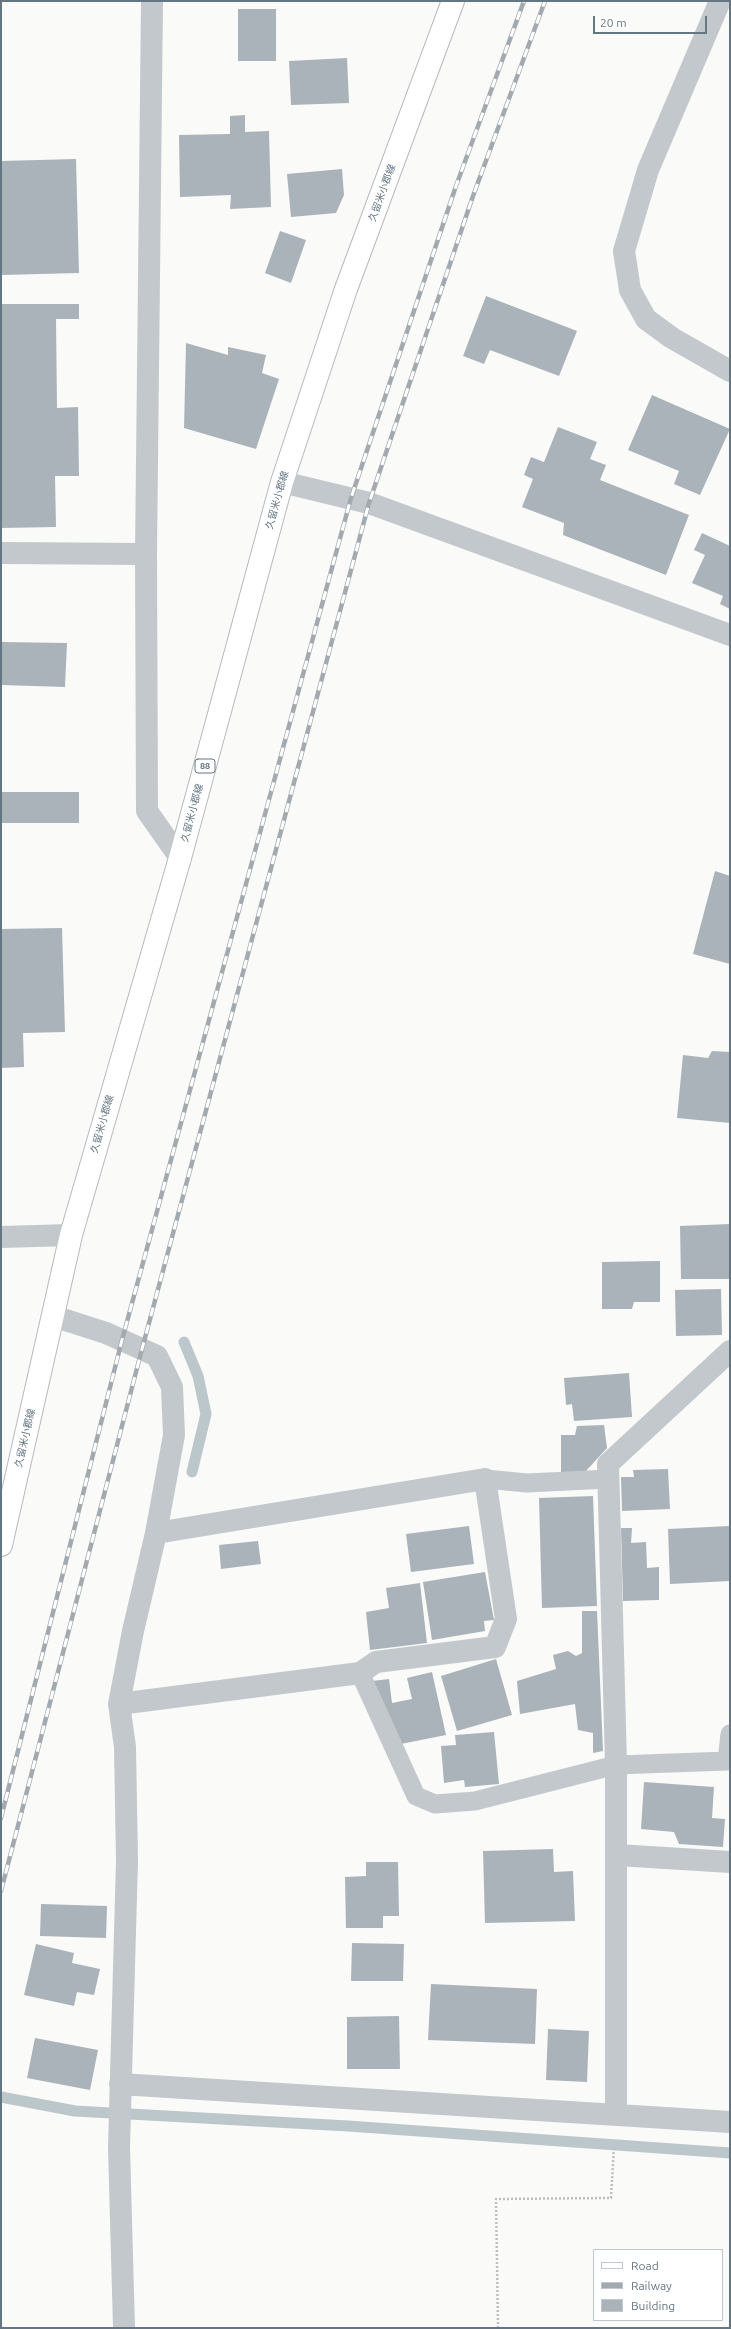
<!DOCTYPE html>
<meta charset="utf-8">
<style>
body{margin:0}
#map{position:relative;width:731px;height:2329px;overflow:hidden;background:#fafaf8;font-family:Ubuntu,sans-serif}
canvas{display:block}
.frame{position:absolute;inset:0;border:2px solid #657683;pointer-events:none}
.legend{position:absolute;left:593px;top:2249px;width:130px;height:72px;box-sizing:border-box;background:#fff;border:1px solid #c1c8cd;margin:0;padding:5px 7px;list-style:none;font-size:12px;color:#657683}
.legend li{display:flex;align-items:center;gap:8px;height:20px}
.legend b{width:20px;border:1px solid #c1c8cd}
.scale{position:absolute;left:593px;top:16px;width:114px;height:18px;box-sizing:border-box;border:2px solid #657683;border-top:0;padding-left:5px;font-size:12px;line-height:14px;white-space:nowrap;color:#657683;-webkit-text-stroke:3px #fff;paint-order:stroke}
</style>
<div id="map">
<canvas width="731" height="2329"></canvas>
<div class="frame"></div>
<ul class="legend">
<li><b style="height:5px;background:#fff"></b>Road</li>
<li><b style="height:5px;background:#a2aab0"></b>Railway</li>
<li><b style="height:11px;background:#aab3b9"></b>Building</li>
</ul>
<div class="scale">20 m</div>
</div>
<script>
const context = document.querySelector('canvas').getContext('2d');
context.lineJoin = 'round';
function shape(rows) {
  const path = new Path2D();
  for (const r of rows) {
    path.moveTo(r[0], r[1]);
    for (let i = 2; i < r.length; i += 2) path.lineTo(r[i], r[i + 1]);
  }
  return path;
}
function strokePath(path, color, width, dash) {
  context.strokeStyle = color;
  context.lineWidth = width;
  context.lineCap = dash ? 'butt' : 'round';
  context.setLineDash(dash || []);
  context.stroke(path);
}
function fillPath(path, color) {
  context.fillStyle = color;
  context.fill(path, 'evenodd');
}
function drawText(font, color, halo, rows, align = 'center') {
  context.font = font + ' Ubuntu,"Noto Sans JP",sans-serif';
  context.lineWidth = 4;
  context.setLineDash([]);
  context.textBaseline = 'middle';
  context.strokeStyle = halo;
  context.fillStyle = color;
  for (const [text, x, y, turn = 0] of rows) {
    context.save();
    context.translate(x, y);
    context.rotate((+turn || 0) * Math.PI / 180);
    context.textAlign = isNaN(turn) ? turn : align;
    if (halo) context.strokeText(text, 0, 0);
    context.fillText(text, 0, 0);
    context.restore();
  }
}
strokePath(shape([
 [184,1342,198,1376,206,1414,192,1472],
 [1,2097,75,2111,348,2126,730,2153]
]), '#bbc7cb', 11);
fillPath(shape([
 [238,9,276,9,276,61,238,61],
 [347,58,349,103,291,105,289,61],
 [245,115,245,132,269,131,271,207,230,209,231,195,180,197,179,135,230,134,230,116],
 [76,159,79,273,1,275,1,161],
 [342,169,344,195,336,213,291,217,287,174],
 [280,231,306,240,291,283,265,273],
 [486,296,577,331,559,376,490,350,484,364,463,356],
 [1,304,79,304,79,319,56,319,57,408,78,407,79,476,55,476,56,527,1,528],
 [186,343,228,355,228,347,266,355,262,373,279,379,256,449,184,428],
 [652,395,730,429,700,495,674,484,679,471,628,450],
 [558,427,597,442,590,459,606,465,600,480,689,515,666,575,563,535,564,523,522,507,533,479,524,475,531,457,544,462],
 [702,533,730,546,730,609,720,604,723,596,692,583,705,555,694,550],
 [1,642,67,643,65,687,1,685],
 [1,792,79,792,79,823,1,823],
 [715,871,730,876,730,964,693,954],
 [62,928,65,1032,23,1033,24,1067,1,1068,1,929],
 [712,1051,730,1052,730,1123,677,1118,683,1055,708,1058],
 [730,1224,730,1279,681,1279,680,1226],
 [660,1261,660,1302,634,1302,632,1309,602,1309,602,1262],
 [721,1289,722,1335,676,1336,675,1290],
 [629,1373,632,1417,574,1421,572,1404,566,1405,564,1378],
 [604,1425,607,1448,585,1472,561,1473,561,1435,575,1435,577,1426],
 [668,1469,670,1509,622,1511,621,1477,634,1477,633,1470],
 [593,1496,597,1606,542,1608,539,1498],
 [469,1526,474,1564,411,1572,406,1534],
 [730,1526,730,1581,670,1584,668,1529],
 [621,1528,632,1528,631,1543,646,1542,647,1568,659,1567,659,1600,623,1601],
 [258,1541,261,1564,221,1569,219,1545],
 [485,1572,494,1620,484,1621,485,1631,432,1640,423,1582],
 [420,1583,427,1643,370,1650,366,1612,389,1608,386,1588],
 [582,1611,597,1611,603,1751,593,1753,593,1733,578,1730,575,1704,520,1714,517,1681,556,1669,553,1655,568,1651,576,1656,582,1653],
 [496,1659,512,1715,457,1731,441,1676],
 [432,1672,446,1735,396,1745,372,1681,389,1679,392,1703,412,1699,407,1678],
 [494,1732,499,1784,465,1787,464,1780,444,1783,441,1746,456,1745,455,1735],
 [644,1782,714,1787,712,1818,725,1819,723,1847,679,1844,674,1832,641,1829],
 [553,1849,554,1872,573,1871,575,1921,485,1923,483,1851],
 [366,1862,398,1862,399,1916,383,1916,383,1928,346,1928,345,1877,366,1876],
 [41,1904,107,1906,106,1938,40,1936],
 [352,1943,404,1944,403,1981,351,1981],
 [36,1944,74,1953,72,1963,100,1969,94,1995,77,1992,74,2006,24,1995],
 [431,1984,537,1989,535,2044,428,2040],
 [399,2016,400,2069,347,2069,347,2017],
 [548,2029,589,2031,587,2082,546,2080],
 [35,2038,98,2050,90,2090,27,2078]
]), '#aab3b9');
const primary = shape([
 [1,1545,71,1235,180,858,282,482,346,289,453,1]
]);
strokePath(primary, '#b5babe', 24);
strokePath(shape([
 [498,2328,496,2199,611,2198,614,2146]
]), '#bbbfc2', 2.5, [2, 2]);
strokePath(shape([
 [485,1479,527,1483,609,1479],
 [360,1673,416,1796,435,1804,475,1801,616,1765,727,1761,730,1734]
]), '#c3c8cc', 19);
strokePath(shape([
 [152,1,146,554,147,811,180,858],
 [282,482,369,503,730,635],
 [1,553,146,554],
 [53,1316,106,1333,157,1356,172,1387,174,1435,156,1533,133,1631,119,1704,125,1747,127,1860,119,2147,124,2328],
 [119,1704,360,1673,376,1662,495,1647,506,1619,485,1479,156,1533],
 [617,1855,730,1862],
 [120,2084,730,2122],
 [616,2113,616,1765,608,1464,730,1351]
]), '#c3c8cc', 22);
strokePath(shape([
 [720,1,648,170,624,251,630,290,646,319,672,338,730,371],
 [1,1237,71,1235]
]), '#c3c8cc', 22);
strokePath(primary, '#fff', 22);
const rail = shape([
 [1,1818,122,1340,351,498,456,186,524,1],
 [1,1891,142,1349,369,503,473,196,545,1]
]);
strokePath(rail, '#a2aab0', 4.5);
strokePath(rail, '#fff', 3, [9]);
for (const [x, y, w] of [
 [205,766,20]
]) {
  const box = new Path2D();
  box.roundRect(x - w / 2, y - 7, w, 14, 3);
  context.fillStyle = '#fff';
  context.fill(box);
  strokePath(box, '#657683', 1);
}
drawText('bold 9px', '#657683', null, [
 ["88",205,766]
]);
drawText('10px', '#657683', '#fff', [
 ["久留米小郡線",382,193,-70],
 ["久留米小郡線",277,500,-74],
 ["久留米小郡線",192,813,-75],
 ["久留米小郡線",102,1124,-74],
 ["久留米小郡線",25,1438,-77]
]);
</script>
